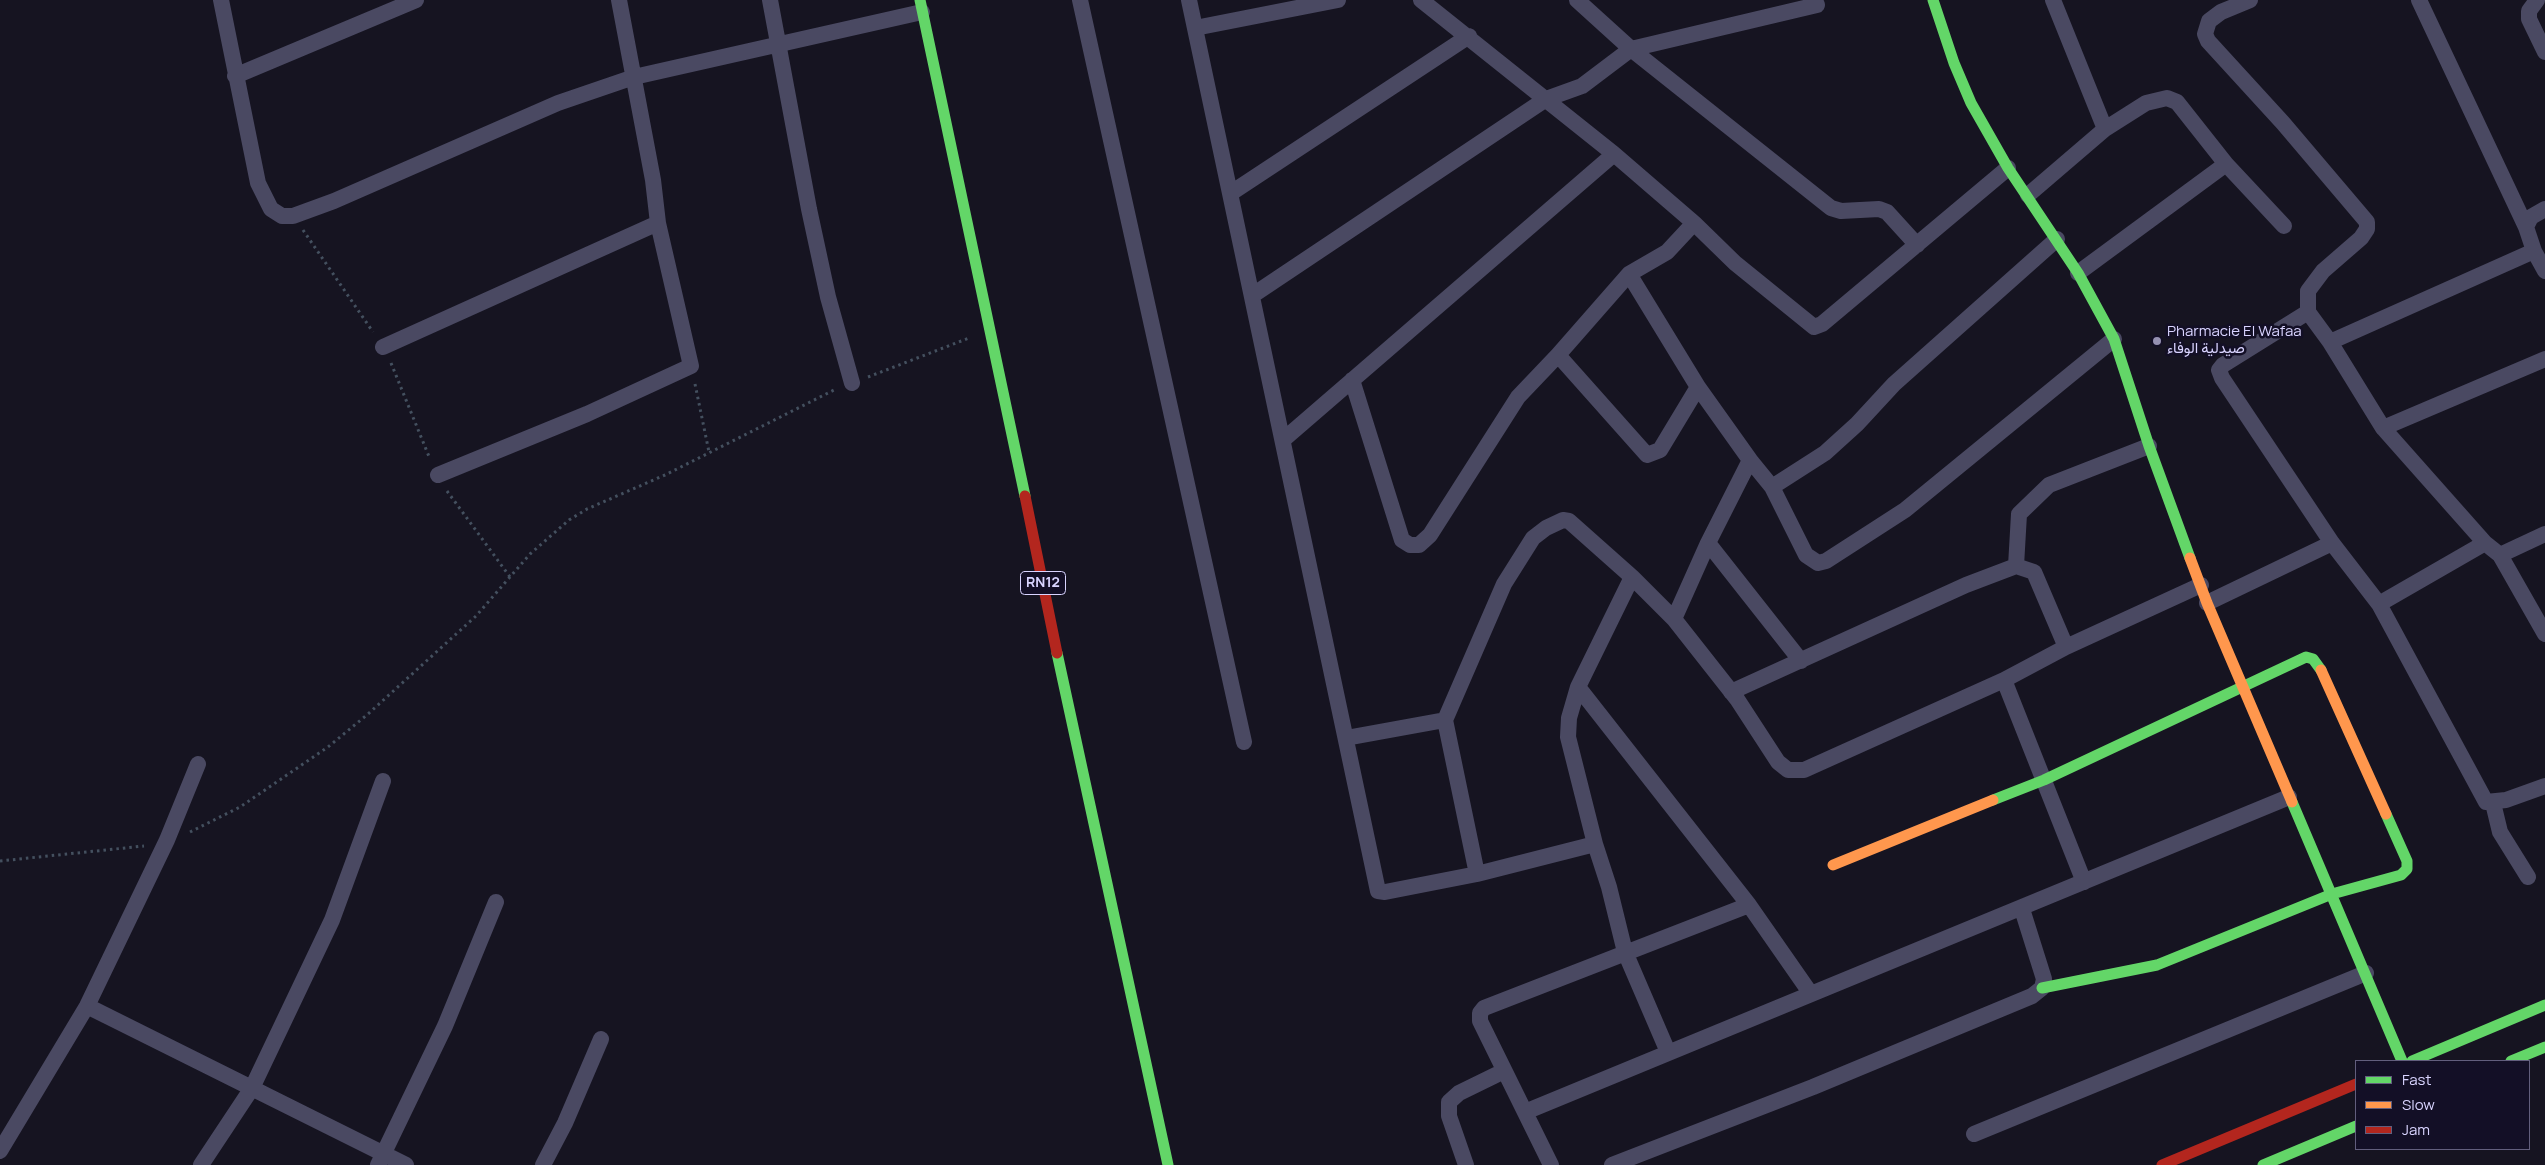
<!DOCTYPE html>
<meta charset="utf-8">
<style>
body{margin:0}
#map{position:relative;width:2545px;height:1165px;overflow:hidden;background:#161421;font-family:Manrope,sans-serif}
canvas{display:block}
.legend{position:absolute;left:2355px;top:1060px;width:175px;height:90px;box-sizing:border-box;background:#130f26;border:1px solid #625e7d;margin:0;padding:6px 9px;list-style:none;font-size:15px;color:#d9d4ff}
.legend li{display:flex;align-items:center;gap:10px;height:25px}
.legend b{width:25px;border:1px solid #625e7d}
</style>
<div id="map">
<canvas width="2545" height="1165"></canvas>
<ul class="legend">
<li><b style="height:6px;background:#63d668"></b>Fast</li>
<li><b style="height:6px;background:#ff974d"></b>Slow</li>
<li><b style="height:6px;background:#b3261e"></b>Jam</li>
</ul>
</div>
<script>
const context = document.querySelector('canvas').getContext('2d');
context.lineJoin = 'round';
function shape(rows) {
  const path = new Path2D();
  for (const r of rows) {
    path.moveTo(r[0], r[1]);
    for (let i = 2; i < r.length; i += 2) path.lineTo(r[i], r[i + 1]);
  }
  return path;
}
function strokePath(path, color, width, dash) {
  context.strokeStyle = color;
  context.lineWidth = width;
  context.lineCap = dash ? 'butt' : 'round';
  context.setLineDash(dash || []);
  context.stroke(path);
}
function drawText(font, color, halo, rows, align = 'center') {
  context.font = font + ' Manrope,Vazirmatn,sans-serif';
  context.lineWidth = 5;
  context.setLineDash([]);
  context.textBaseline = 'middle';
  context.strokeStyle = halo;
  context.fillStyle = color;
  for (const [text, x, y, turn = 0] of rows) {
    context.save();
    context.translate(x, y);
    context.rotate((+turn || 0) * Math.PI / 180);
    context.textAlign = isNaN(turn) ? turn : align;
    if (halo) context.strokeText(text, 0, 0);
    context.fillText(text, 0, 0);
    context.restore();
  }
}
strokePath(shape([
 [303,230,373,332],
 [391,363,430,459],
 [868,377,969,338],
 [695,384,709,452],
 [447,491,510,577],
 [190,832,240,807,328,747,368,714,476,616,530,554,569,520,587,509,665,475,836,389],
 [0,861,144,846]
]), '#44505f', 3, [2.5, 4]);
strokePath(shape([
 [221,0,258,183,271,209,282,216,293,216,334,201,558,103,634,77,922,12],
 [770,0,809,209,828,297,852,383],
 [1080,0,1244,742],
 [1189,0,1378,891,1385,892,1477,874,1595,844],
 [1421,0,1614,154,1694,223,1735,263,1814,327,1822,324,2008,168],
 [1577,0,1631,49,1831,208,1841,211,1879,209,1887,212,1917,245],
 [2053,0,2105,129],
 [2250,0,2221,12,2209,21,2205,34,2208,41,2283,123,2367,222,2367,229,2361,238,2323,271,2308,291,2308,312,2330,342,2383,428,2485,543,2500,555,2545,634],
 [2419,0,2526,227],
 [2537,0,2529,11,2529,19,2545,52],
 [1195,28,1338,0],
 [235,76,416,0],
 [1231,193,1469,36],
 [2028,195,2105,129,2146,103,2167,98,2177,102,2226,164,2284,226],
 [2545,209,2531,217,2526,227,2534,251,2545,271],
 [2078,273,2226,164],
 [1629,274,1698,387,1750,460,1708,543,1674,619],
 [1253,295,1546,99,1582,86,1631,49,1817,5,1815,0],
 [2308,312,2223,365,2219,370,2222,378,2332,543,2379,604,2486,802,2506,800,2545,786],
 [2330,342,2534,251],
 [383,347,658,223],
 [1558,355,1647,455,1660,450,1698,387],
 [1352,380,1402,540,1410,545,1419,545,1430,535,1518,397,1558,355,1629,274,1667,252,1694,223],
 [2383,428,2545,359],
 [1283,440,1614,154],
 [1750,460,1772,487,1806,555,1818,563,1826,561,1905,510,2114,339],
 [438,475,587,414,691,366,658,223,653,180,619,0],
 [1772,487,1825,453,1857,424,1894,384,2057,239],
 [1708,543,1801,661],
 [2500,555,2545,534],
 [2016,566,2019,514,2049,485,2149,446],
 [1632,577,1674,619,1737,699,1778,762,1788,770,1804,770,2004,680,2066,647,2034,572,2016,566,1966,585,1731,692],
 [2207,603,2332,543],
 [2379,604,2485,543],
 [2066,647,2201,585],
 [2004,680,2084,882],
 [1346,738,1445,720],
 [2493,803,2500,832,2528,877],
 [1477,874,1445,720,1504,584,1533,538,1546,528,1563,520,1569,521,1632,577,1578,687],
 [87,1006,406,1165],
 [1668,1052,1625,952,1609,887,1595,844,1568,737,1569,718,1578,687,1749,905],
 [1525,1112,2289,797],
 [1974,1134,2366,973],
 [0,1151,87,1006,167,840,198,764],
 [201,1165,252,1088,332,920,383,781],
 [378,1165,445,1026,496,902],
 [543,1165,565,1123,601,1039],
 [1466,1165,1449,1116,1449,1102,1459,1093,1504,1071],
 [1551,1165,1480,1021,1480,1013,1484,1008,1749,905,1811,994],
 [1612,1165,1813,1087,2032,996,2042,988,2044,979,2022,909]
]), '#4a4962', 16);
strokePath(shape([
 [920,0,1025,496],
 [1933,0,1954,63,1971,103,2008,168,2078,273,2114,339,2149,446,2190,558],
 [1057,653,1168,1165],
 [1993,800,2044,780,2306,657,2313,659,2321,670],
 [2292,802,2402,1061],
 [2042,988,2157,965,2332,894,2401,875,2407,869,2407,861,2386,814],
 [2412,1061,2545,1005],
 [2511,1061,2545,1047],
 [2263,1165,2356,1126]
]), '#63d668', 11);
strokePath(shape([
 [2190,558,2207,603,2292,802],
 [2321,670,2386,814],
 [1833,865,1993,800]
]), '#ff974d', 11);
strokePath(shape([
 [1025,496,1057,653],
 [2162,1165,2356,1084]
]), '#b3261e', 11);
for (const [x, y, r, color] of [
 [2157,341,5,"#9591b1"]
]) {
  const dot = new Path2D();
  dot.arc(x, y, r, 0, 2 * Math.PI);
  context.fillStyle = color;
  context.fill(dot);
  strokePath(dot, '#130f26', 2);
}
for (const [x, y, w] of [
 [1043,583,45]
]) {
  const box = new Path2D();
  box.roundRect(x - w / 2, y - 11.5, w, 23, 4);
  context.fillStyle = '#130f26';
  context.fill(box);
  strokePath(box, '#d9d4ff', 1);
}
drawText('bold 14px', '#d9d4ff', null, [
 ["RN12",1043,583]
]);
drawText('15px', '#d9d4ff', '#130f26', [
 ["Pharmacie El Wafaa",2167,332],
 ["صيدلية الوفاء",2167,349]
], 'left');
</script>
